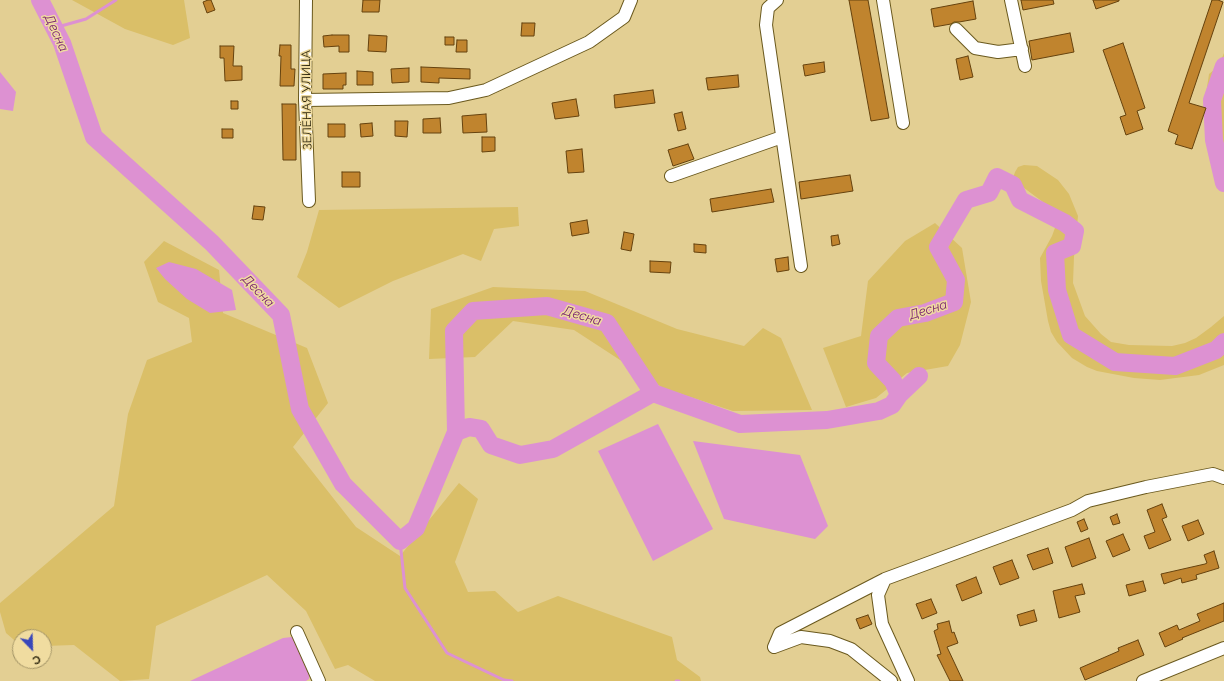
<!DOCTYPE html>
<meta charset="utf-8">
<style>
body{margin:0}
#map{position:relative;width:1224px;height:681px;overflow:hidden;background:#e3cf93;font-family:Raleway,sans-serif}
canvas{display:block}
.north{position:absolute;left:12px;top:629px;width:40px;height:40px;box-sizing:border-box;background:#f0dca0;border:1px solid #a29365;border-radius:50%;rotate:157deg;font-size:11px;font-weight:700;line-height:16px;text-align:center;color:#2c250d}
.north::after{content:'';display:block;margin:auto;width:14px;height:18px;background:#3947ba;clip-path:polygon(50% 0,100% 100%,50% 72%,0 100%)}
</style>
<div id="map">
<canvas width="1224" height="681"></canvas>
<div class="north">С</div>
</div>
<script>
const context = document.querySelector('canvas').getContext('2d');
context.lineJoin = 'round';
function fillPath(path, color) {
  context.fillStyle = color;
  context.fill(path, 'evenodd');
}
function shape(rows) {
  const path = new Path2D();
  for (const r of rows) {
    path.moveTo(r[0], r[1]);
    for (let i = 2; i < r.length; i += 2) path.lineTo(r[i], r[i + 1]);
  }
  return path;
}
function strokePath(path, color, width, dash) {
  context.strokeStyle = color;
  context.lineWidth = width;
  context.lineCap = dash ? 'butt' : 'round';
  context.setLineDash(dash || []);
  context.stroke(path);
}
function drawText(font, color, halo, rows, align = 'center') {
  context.font = font + ' Raleway,sans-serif';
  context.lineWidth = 3;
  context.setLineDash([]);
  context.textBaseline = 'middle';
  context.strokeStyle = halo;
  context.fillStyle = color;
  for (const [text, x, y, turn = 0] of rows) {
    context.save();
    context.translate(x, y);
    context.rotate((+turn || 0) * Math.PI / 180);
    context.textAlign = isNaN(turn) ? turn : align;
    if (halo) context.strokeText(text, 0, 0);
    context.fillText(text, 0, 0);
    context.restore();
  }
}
fillPath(shape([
 [72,0,184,0,190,38,173,45,125,29],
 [1224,53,1224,172,1211,149,1211,116,1206,94,1209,74,1214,70,1221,60],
 [1024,165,1037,166,1058,180,1069,194,1078,216,1074,257,1073,283,1085,316,1101,334,1111,342,1129,345,1172,346,1185,343,1196,338,1211,327,1224,316,1224,365,1199,375,1160,380,1134,378,1097,371,1087,367,1072,358,1057,342,1051,332,1048,321,1041,281,1040,258,1052,236,1056,225,1056,219,1054,214,1047,205,1016,182,1013,178,1015,172,1018,167],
 [518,207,519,226,494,229,481,261,463,254,393,281,339,308,297,277,307,252,319,210],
 [935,223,962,248,971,302,960,345,948,366,907,373,876,398,846,407,823,348,861,336,868,281,905,241],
 [164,241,219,270,223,313,307,348,328,403,293,447,356,527,400,556,459,483,478,499,455,562,468,592,495,591,518,612,558,596,672,637,677,660,700,677,701,681,375,681,348,665,335,669,306,611,267,575,156,626,149,679,120,681,74,645,44,646,44,637,20,637,20,645,6,633,0,612,0,603,114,506,128,414,147,360,192,342,189,318,158,302,144,262],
 [493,287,585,291,677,329,744,346,763,328,781,338,812,410,733,411,663,388,574,330,513,321,475,357,429,359,431,309]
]), '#dabf68');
fillPath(shape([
 [0,72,16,92,13,111,0,109],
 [169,262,196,269,232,290,236,310,210,313,187,299,165,279,156,268],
 [658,424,713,529,653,561,598,451],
 [693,441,800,455,828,526,815,539,724,519],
 [292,637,298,643,310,670,309,679,306,681,190,681,283,638]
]), '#dd91d2');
strokePath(shape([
 [54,28,86,19,116,0],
 [400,541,405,588,447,653,504,680,512,681],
 [676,681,679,681]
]), '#dd91d2', 3);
strokePath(shape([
 [40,0,62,43,94,137,212,243,281,315,300,409,343,484,400,541,416,528,456,432,454,331,473,311,547,306,607,323,653,393,740,424,827,420,879,411,892,405,899,395,893,381,876,363,879,336,898,318,925,313,954,302,956,280,938,247,966,200,989,193,997,177,1013,185,1020,200,1065,223,1075,231,1072,246,1055,253,1057,290,1071,335,1115,362,1175,366,1216,350,1224,342],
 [1224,66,1212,100,1214,140,1224,183],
 [899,395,919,376],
 [456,432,469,427,481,429,491,445,520,455,553,449,653,393]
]), '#dd91d2', 18);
const building = shape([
 [208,0,211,0,215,10,207,13,203,2,208,0],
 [363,0,380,0,379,12,362,12,363,0],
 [849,0,868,0,889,118,871,121,849,0],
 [1021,0,1053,0,1054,4,1023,10,1021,0],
 [1093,0,1119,0,1119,1,1096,9,1093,0],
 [1212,0,1218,0,1223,2,1189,103,1206,108,1192,149,1175,144,1178,135,1168,131,1212,0],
 [973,1,976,19,959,22,954,22,951,24,934,27,931,9,973,1],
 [522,23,535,23,534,36,521,36,522,23],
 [1070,33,1074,52,1032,60,1029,41,1070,33],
 [332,35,349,35,349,52,339,52,339,46,324,47,323,36,332,35],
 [369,35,387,36,386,52,368,51,369,35],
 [445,37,454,37,454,45,445,45,445,37],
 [457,40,467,40,467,52,456,52,457,40],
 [1123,43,1145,108,1137,111,1143,129,1126,135,1120,117,1126,115,1103,50,1123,43],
 [280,45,291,45,291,69,295,69,294,86,280,86,281,56,279,56,280,45],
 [220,46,234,46,233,66,242,66,242,80,225,81,224,58,220,58,220,46],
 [968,56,973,77,960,80,956,59,968,56],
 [824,62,825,72,805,76,803,65,824,62],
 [421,67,470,69,470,79,439,78,439,83,421,82,421,67],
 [409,68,409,82,392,83,391,69,409,68],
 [357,71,373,72,373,85,357,85,357,71],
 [346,73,346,85,343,85,343,89,323,89,323,74,346,73],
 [738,75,739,87,708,90,706,78,738,75],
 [653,90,655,103,615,108,614,95,653,90],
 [576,99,579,116,555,119,552,103,576,99],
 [231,101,238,101,238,109,231,109,231,101],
 [282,104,296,104,296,160,283,160,282,104],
 [682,112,686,129,678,131,674,114,682,112],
 [486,114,487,132,463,133,462,116,486,114],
 [440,118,441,133,423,133,423,119,440,118],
 [395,121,408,121,407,137,395,136,395,121],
 [372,123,373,136,361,137,360,124,372,123],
 [328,124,345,124,345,137,328,137,328,124],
 [222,129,233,129,233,138,222,138,222,129],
 [482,137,495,137,495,151,482,152,482,137],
 [688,144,694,159,673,166,668,150,688,144],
 [582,149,584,172,568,173,566,151,582,149],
 [342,172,360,172,360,187,342,187,342,172],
 [850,175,853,191,801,199,799,182,850,175],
 [771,189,774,202,712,212,710,199,771,189],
 [254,206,265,207,263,220,252,219,254,206],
 [587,220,589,233,572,236,570,223,587,220],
 [624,232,634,234,631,251,621,249,624,232],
 [838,235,840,244,832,246,831,236,838,235],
 [694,244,706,245,706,253,694,252,694,244],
 [788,257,789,270,777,272,775,259,788,257],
 [650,261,671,262,670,273,650,272,650,261],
 [1162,504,1167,517,1162,519,1171,540,1149,549,1144,536,1155,532,1147,510,1162,504],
 [1117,514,1120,523,1113,525,1110,517,1117,514],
 [1084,519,1088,529,1081,532,1077,522,1084,519],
 [1198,520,1204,534,1188,541,1182,526,1198,520],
 [1123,534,1130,550,1113,557,1106,541,1123,534],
 [1089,538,1096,558,1072,567,1065,547,1089,538],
 [1048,548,1053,563,1033,570,1027,555,1048,548],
 [1214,551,1219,568,1196,575,1197,579,1182,583,1181,578,1164,584,1161,574,1205,564,1207,563,1204,555,1214,551],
 [1012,560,1019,578,1000,585,993,567,1012,560],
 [976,577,982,593,962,601,956,585,976,577],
 [1143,581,1146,591,1129,596,1126,585,1143,581],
 [1082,584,1085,594,1075,596,1080,612,1059,618,1053,591,1082,584],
 [931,599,937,613,922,619,916,604,931,599],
 [1224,603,1224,621,1182,638,1183,639,1165,647,1159,633,1177,625,1179,630,1200,621,1197,614,1224,603],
 [1034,610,1037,621,1020,626,1017,615,1034,610],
 [868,615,872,624,860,629,856,619,868,615],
 [949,621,952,633,954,632,958,643,947,647,963,681,950,681,937,655,941,654,934,631,938,629,937,624,949,621],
 [1138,640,1144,655,1085,680,1080,668,1119,651,1118,648,1138,640]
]);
fillPath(building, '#c0842e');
strokePath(building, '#65420e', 1);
const minor = shape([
 [306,0,305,100,309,201],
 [777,0,768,8,766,25,801,266],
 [883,0,903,123],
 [1011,0,1025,66],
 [956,29,975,48,998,52,1022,49],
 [305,100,449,98,486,90,589,42,624,17,631,0],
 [671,176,782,137],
 [297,632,319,681],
 [774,647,780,633,885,579],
 [774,647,801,637,830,641,851,649,891,681],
 [908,681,882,624,878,595,885,579,1072,510,1088,501,1146,487,1213,474,1224,478],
 [1143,681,1224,648]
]);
strokePath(minor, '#6a591e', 14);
strokePath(minor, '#fff', 12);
drawText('12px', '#2c250d', '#f0dca0', [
 ["ЗЕЛЁНАЯ УЛИЦА",307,100,-91]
]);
drawText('italic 13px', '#782170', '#f0dca0', [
 ["Десна",56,33,65],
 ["Десна",258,291,46],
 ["Десна",928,310,-17],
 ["Десна",582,316,17]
]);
</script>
